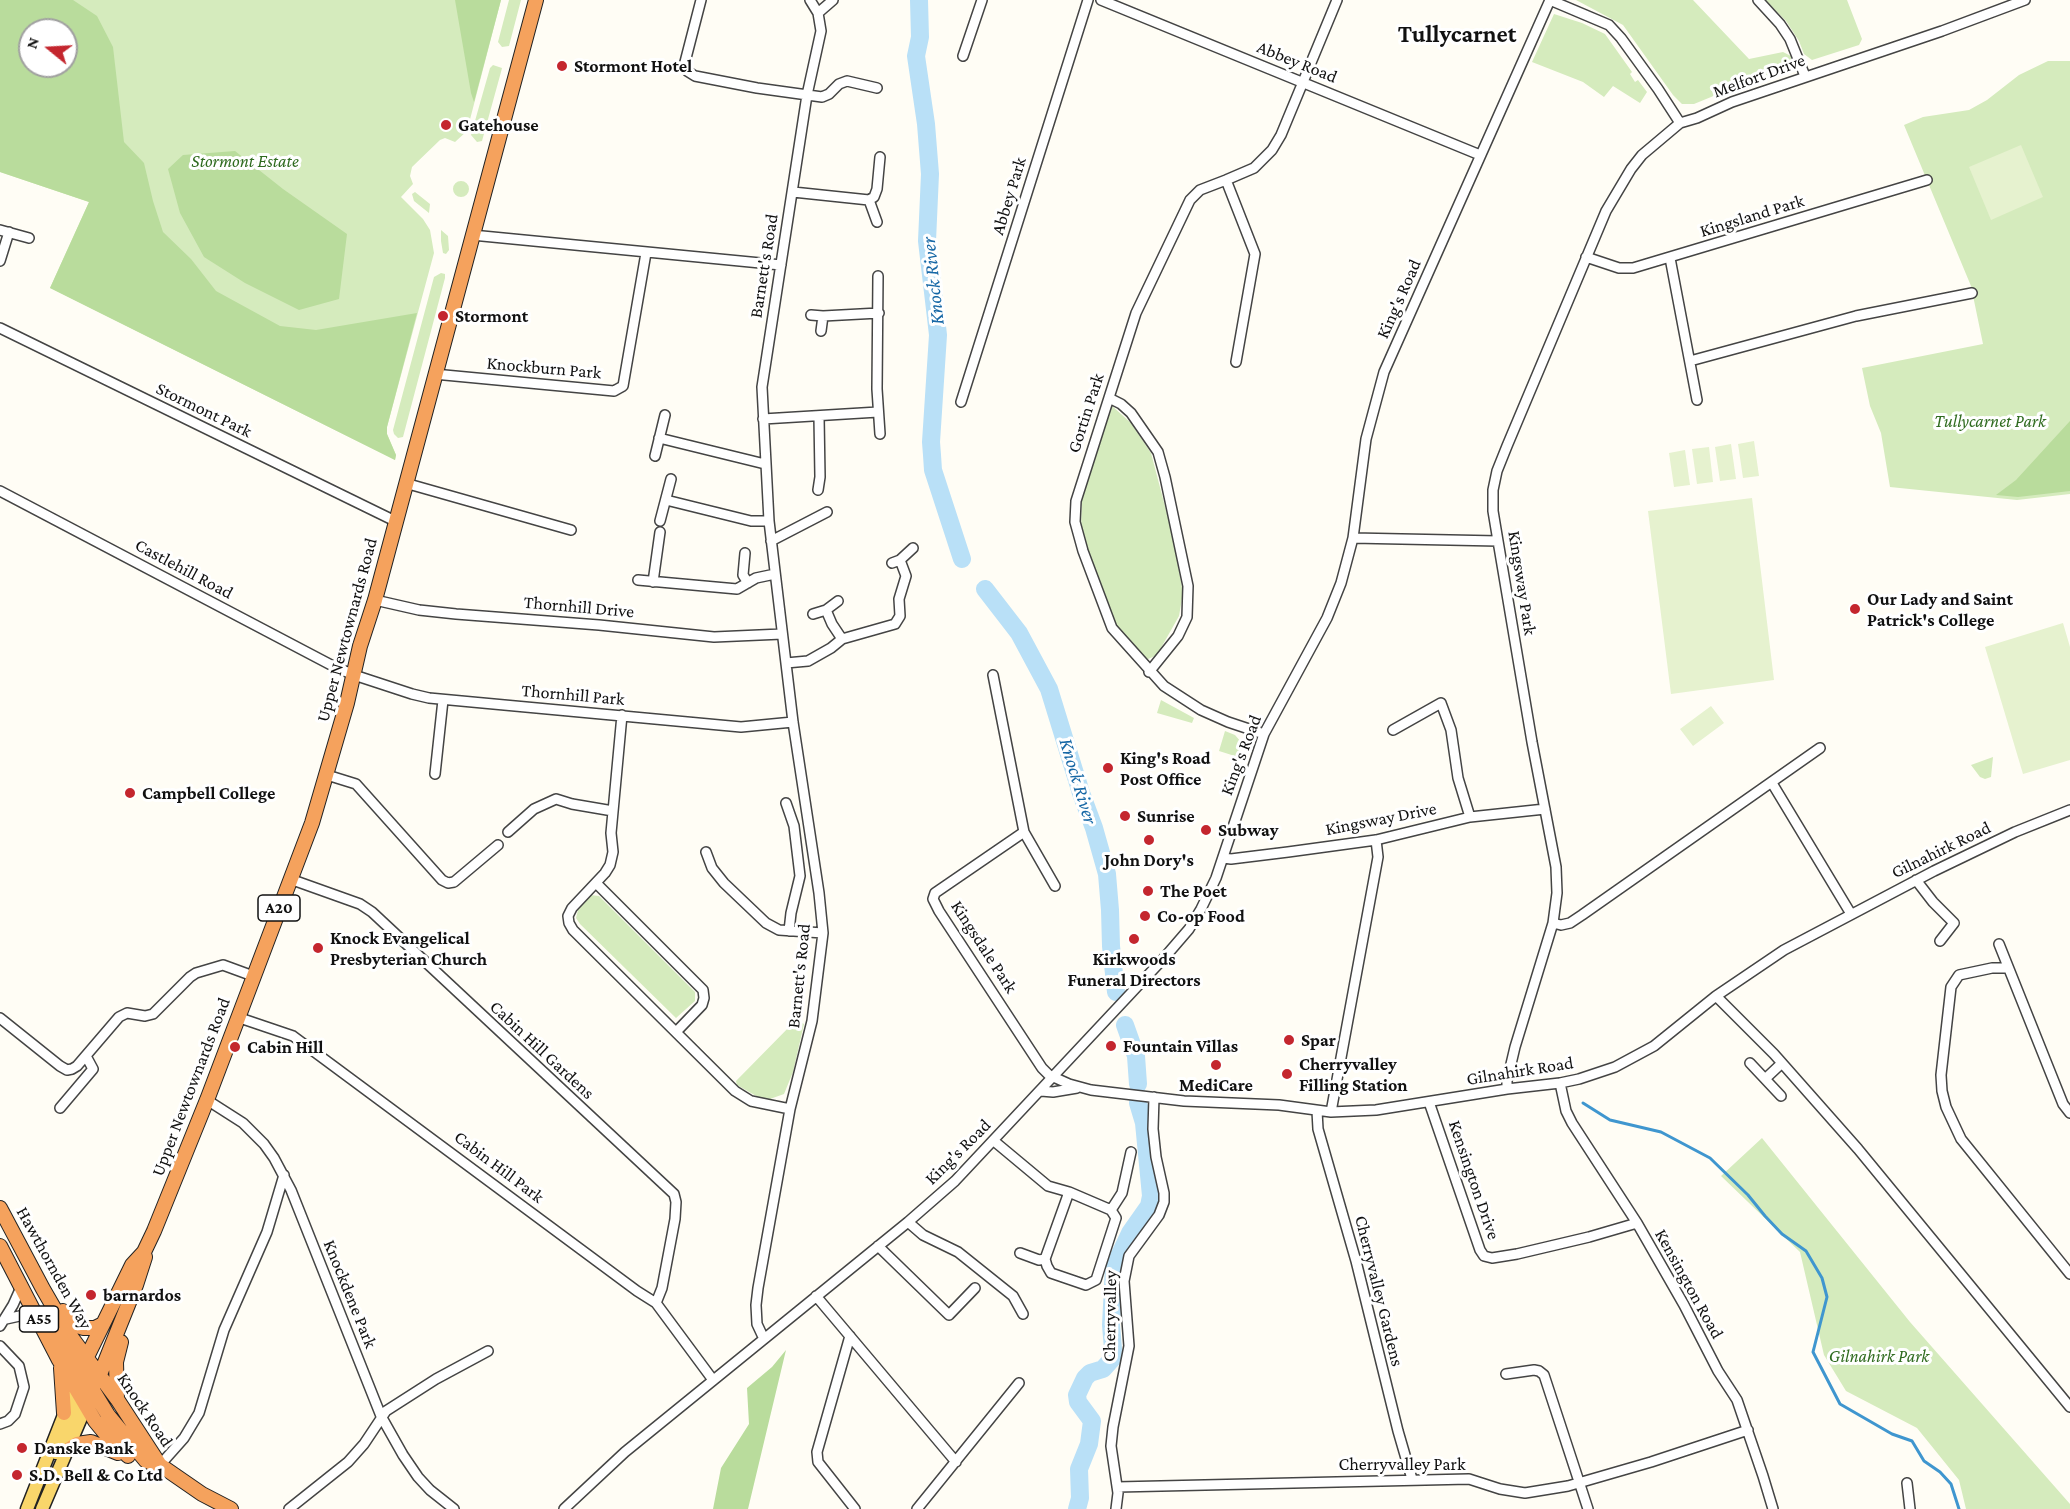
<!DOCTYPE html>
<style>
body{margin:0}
#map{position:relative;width:2070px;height:1509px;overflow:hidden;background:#fffdf5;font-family:"Crimson Pro",serif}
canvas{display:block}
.north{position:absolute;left:18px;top:18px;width:60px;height:60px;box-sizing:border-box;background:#fff;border:2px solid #a0a0a0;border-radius:50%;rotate:288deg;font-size:16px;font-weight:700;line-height:24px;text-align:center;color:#111}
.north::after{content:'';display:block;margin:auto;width:21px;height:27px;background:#c4262e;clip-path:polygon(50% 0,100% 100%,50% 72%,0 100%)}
</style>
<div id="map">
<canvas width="2070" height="1509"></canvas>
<div class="north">N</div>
</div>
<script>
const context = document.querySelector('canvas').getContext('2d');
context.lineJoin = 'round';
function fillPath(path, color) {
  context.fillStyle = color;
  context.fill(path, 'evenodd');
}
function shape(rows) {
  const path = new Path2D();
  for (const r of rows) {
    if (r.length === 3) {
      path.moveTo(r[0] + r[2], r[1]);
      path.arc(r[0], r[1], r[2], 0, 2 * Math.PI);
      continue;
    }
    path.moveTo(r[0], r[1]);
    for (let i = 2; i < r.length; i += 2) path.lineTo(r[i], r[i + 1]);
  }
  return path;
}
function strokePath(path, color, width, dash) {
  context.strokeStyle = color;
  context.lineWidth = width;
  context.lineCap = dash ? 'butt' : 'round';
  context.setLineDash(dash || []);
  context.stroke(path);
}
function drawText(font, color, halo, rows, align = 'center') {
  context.font = font + ' "Crimson Pro",serif';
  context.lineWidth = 6;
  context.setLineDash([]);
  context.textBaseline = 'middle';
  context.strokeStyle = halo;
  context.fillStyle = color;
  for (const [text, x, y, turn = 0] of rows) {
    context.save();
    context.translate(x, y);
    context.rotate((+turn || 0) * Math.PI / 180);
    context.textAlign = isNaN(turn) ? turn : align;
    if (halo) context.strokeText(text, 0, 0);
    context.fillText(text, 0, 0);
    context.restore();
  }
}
fillPath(shape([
 [0,0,501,0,467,131,455,142,445,138,440,140,412,167,410,176,413,184,401,197,423,219,430,230,434,253,387,427,387,434,396,455,395,460,50,288,89,202,0,172],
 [30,30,66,30,66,66,30,66],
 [509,0,521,0,509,46,502,47,498,42],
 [1576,0,1693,0,1749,59,1783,52,1791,56,1791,64,1788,70,1733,88,1694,104,1682,104,1673,95,1623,25],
 [1765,0,1847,0,1862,39,1859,45,1812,60,1804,54,1799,41,1786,21],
 [1554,14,1582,23,1605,34,1632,72,1630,74,1635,82,1638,80,1647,92,1640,103,1613,86,1604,97,1583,82,1532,62],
 [2048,61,2070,61,2070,494,2017,500,1890,487,1881,433,1870,406,1862,368,1983,344,1971,286,1904,125,1923,117,1969,110,1987,100,2019,75],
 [493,65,502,68,501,72,482,141,477,142,471,135,490,68],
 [461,189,8],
 [415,192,430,204,429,213,414,201,412,194],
 [441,230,448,236,449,250,446,254,443,253,441,241],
 [441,273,445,274,445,278,403,437,398,438,394,434,393,430,434,277],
 [1111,405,1131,423,1151,453,1172,533,1183,593,1179,616,1157,655,1146,660,1124,637,1114,622,1101,588,1081,529,1082,495],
 [1161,700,1194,718,1192,723,1157,713],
 [1225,731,1235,735,1241,742,1238,757,1219,751],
 [1993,757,1991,777,1985,779,1980,777,1971,765],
 [590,895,599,896,695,992,695,1001,676,1018,580,924,576,918,578,910],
 [796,1020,804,1024,793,1072,784,1094,770,1099,758,1097,737,1085,736,1081],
 [1762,1138,1910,1322,2070,1504,2070,1509,1966,1509,1959,1480,1917,1428,1846,1391,1824,1355,1800,1252,1721,1176]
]), '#d5ebbd');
fillPath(shape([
 [0,0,73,0,97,16,113,47,124,142,144,163,153,201,163,232,191,259,216,291,280,326,316,330,417,313,387,427,387,434,396,455,395,460,50,288,89,202,0,172],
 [30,30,66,30,66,66,30,66],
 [455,0,501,0,474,102,471,93],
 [235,151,283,189,347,234,339,299,299,310,245,283,204,257,180,213,168,169,183,155],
 [2070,421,2070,491,2018,497,1996,495,2016,480],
 [786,1350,748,1509,713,1509,721,1468,749,1424,747,1388,772,1367]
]), '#b9dc9c');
fillPath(shape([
 [2021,145,2043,197,1991,220,1969,167],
 [1754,441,1759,476,1743,478,1738,444],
 [1731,444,1736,479,1720,481,1715,447],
 [1709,447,1713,482,1697,484,1692,449],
 [1685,450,1690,485,1674,487,1669,453],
 [1752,498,1774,680,1671,694,1648,511],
 [2063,623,2070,647,2070,760,2023,774,1985,647],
 [1711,706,1724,723,1693,746,1680,729]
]), '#e6f2cf');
strokePath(shape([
 [1583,1103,1610,1120,1661,1132,1710,1158,1748,1195,1765,1216,1782,1234,1806,1251,1822,1278,1827,1297,1813,1352,1840,1404,1892,1434,1912,1441,1924,1461,1940,1472,1951,1484,1959,1509]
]), '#3f96cf', 3);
strokePath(shape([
 [919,0,920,37,916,56,926,124,930,174,927,241,938,335,931,442,932,455,933,470,962,559],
 [985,589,1019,633,1049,689,1081,793,1094,828,1107,874,1110,910,1111,946,1116,992],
 [1125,1025,1136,1056,1138,1084],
 [1077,1509,1080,1498,1079,1469,1089,1444,1092,1421,1078,1402,1077,1395,1085,1378,1090,1373,1103,1369,1112,1359,1113,1349,1111,1325,1114,1267,1130,1233,1149,1206,1151,1196,1144,1123,1138,1103]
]), '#b9e0f7', 18);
const minor = shape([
 [701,0,685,62,687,71,695,76,757,88,822,97,829,94,839,84,847,81,877,88],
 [1101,0,1480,155],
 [1550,0,1609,25,1621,38,1658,89,1680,123,1697,118,1732,102,1942,31,2025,0],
 [1758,0,1780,24,1790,39,1805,76],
 [818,13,833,0],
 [963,56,982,0],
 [1226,180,1255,254,1236,362],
 [793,192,869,200,874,197,877,189,880,157],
 [869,200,877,222],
 [0,230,29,238],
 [472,235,781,265],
 [1586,257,1619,268,1633,268,1927,180],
 [1670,258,1697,400],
 [0,261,9,232],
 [878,276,877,389,880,434],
 [811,315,823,316,879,313],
 [0,328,395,521],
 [821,331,823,316],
 [1690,361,1856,316,1972,293],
 [434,374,614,391,623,386,646,253],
 [1109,398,1121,404,1131,413,1158,452,1165,477,1188,586,1187,617,1178,636,1149,672],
 [961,402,1088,0],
 [763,419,878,412],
 [659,438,765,464],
 [655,456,665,415],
 [405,483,571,530],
 [818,490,820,477,819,417],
 [0,491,333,666,354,675,412,694,429,698,741,727,793,722],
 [666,500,751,521,769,521],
 [660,521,671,479],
 [1353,538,1498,541],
 [771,541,827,512],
 [745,553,743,575,748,583],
 [892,563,900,560,913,548],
 [638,580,737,589,756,578,775,574],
 [653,582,660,532],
 [375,600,419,610,456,614,599,625,714,637,782,634],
 [826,610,832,624,842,639],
 [813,614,826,610,838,601],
 [786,663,808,661,831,648,842,639,895,624,900,616,899,599,906,576,900,560],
 [993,675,1024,832,1055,886],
 [622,715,611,833,613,852,610,865,605,873,572,908,568,916,569,923,573,930,735,1091,751,1101,790,1109],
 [1393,730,1441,703,1451,730,1458,778,1470,817],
 [1264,734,1228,722,1201,710,1164,686,1112,628,1083,551,1075,522,1076,501,1136,313,1190,200,1200,190,1226,180,1254,168,1272,150,1281,135,1337,0],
 [435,774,443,700],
 [327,775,356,784,442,880,448,883,454,882,498,845],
 [1772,783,1851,914],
 [786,803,794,826,800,876,791,913,789,931],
 [508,832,534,809,556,799,572,804,613,811],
 [1024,832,935,893,933,899,939,911,1042,1068,1049,1075,1069,1084,1091,1090,1184,1101,1279,1105,1331,1112,1376,1110,1507,1089,1560,1083,1579,1079,1615,1067,1654,1046,1716,996,1784,950,1934,871,2015,832,2070,810],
 [706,852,712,868,724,883,766,923,779,930,823,933],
 [1224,858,1231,859,1288,852,1376,840,1470,817,1545,809],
 [290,879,360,904,372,912,674,1194,676,1202,675,1219,662,1288,656,1303],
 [1916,880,1933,902,1954,923,1940,941],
 [596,883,703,990,704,998,702,1005,676,1032],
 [1553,923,1561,925,1570,923,1582,915,1820,748],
 [1999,944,2063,1104,2070,1113],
 [2008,968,1992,968,1959,975,1951,987,1941,1075,1942,1091,1946,1107,1961,1139,2070,1274],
 [1716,996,1774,1054,1858,1149,2070,1407],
 [237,1017,293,1036,637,1291,656,1303,713,1380],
 [0,1018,60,1066,67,1070,72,1069,77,1066,119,1017,127,1013,145,1016,153,1014,190,977,196,973,223,965,253,976],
 [1750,1063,1781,1096],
 [1765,1079,1782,1063],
 [1560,1083,1566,1111,1572,1123,1637,1223,1684,1305,1718,1371,1737,1400,1763,1476,1773,1509],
 [1507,1089,1507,1081,1515,1047,1553,923,1557,893,1556,867,1532,742,1498,541,1493,511,1493,490,1497,471,1507,446,1606,211,1631,169,1642,155,1680,123],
 [1041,1091,1053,1092,1077,1088],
 [207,1100,243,1123,264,1144,274,1158,291,1190,381,1416,403,1455,418,1477,430,1490,454,1509],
 [1429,1102,1480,1250,1484,1256,1492,1258,1517,1254,1589,1237,1637,1223],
 [60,1108,93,1069,86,1056],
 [1317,1111,1318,1129,1356,1261,1398,1431,1412,1479],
 [1331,1112,1378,857,1376,840],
 [994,1141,1048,1186,1069,1192,1045,1259,1047,1266,1051,1273,1086,1285,1096,1280,1116,1218,1111,1210,1069,1192],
 [1111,1210,1122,1193,1131,1152],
 [908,1222,923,1235,958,1252,1013,1296,1023,1314],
 [878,1246,949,1315,975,1288],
 [1020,1253,1039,1260,1045,1259],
 [816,1296,956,1462],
 [6,1319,24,1315,38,1319],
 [0,1326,13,1305,22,1285],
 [850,1336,817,1452,818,1462,855,1509],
 [764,1339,757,1324,756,1305,758,1288,790,1109,812,1021,823,933,819,893,793,722,769,521,762,387,807,95,821,31,818,13,810,0],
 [0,1346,19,1366,24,1387,15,1414,8,1421,0,1424],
 [1506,1374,1534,1370,1539,1371,1544,1375,1588,1509],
 [160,1465,184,1438,199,1413,224,1330,267,1232,284,1175],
 [1907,1483,1910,1509],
 [1117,1487,1469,1479,1500,1489,1525,1493,1568,1486,1651,1462,1748,1430],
 [289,1509,348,1462,364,1444,386,1411,436,1379,488,1351],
 [564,1509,625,1452,908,1222,955,1181,1164,958,1189,929,1201,909,1216,878,1264,734,1327,618,1341,583,1353,538,1366,439,1384,372,1550,0],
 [917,1509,1019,1383],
 [1116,1509,1118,1493,1111,1446,1113,1427,1129,1346,1124,1281,1129,1256,1159,1215,1164,1202,1164,1193,1156,1157,1153,1129,1154,1097]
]);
const major = shape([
 [56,1453,84,1390],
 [27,1509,77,1382],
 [42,1509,86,1406]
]);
const highway = shape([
 [0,1208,43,1289,69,1334,117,1399,160,1465],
 [0,1246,59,1360,95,1421,109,1438,128,1456],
 [63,1311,72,1324,83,1328,95,1328,103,1324],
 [54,1326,69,1352,84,1389],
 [61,1368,64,1413],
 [97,1382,136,1285,145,1257,144,1254],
 [117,1399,116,1362,121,1342],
 [68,1450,77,1444,91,1442,118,1453],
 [146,1461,108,1415,89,1384,86,1359,132,1265,144,1252,154,1231,207,1100,312,823,347,703,360,646,375,600,536,0],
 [151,1463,160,1465,202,1494,231,1509]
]);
strokePath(minor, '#444', 12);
strokePath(major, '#222', 15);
strokePath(highway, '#222', 16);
strokePath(minor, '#fff', 9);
strokePath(major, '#f9d66b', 12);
strokePath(highway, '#f5a25d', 14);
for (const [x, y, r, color] of [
 [562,66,6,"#c4262e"],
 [446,125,6,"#c4262e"],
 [443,316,6,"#c4262e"],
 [1855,609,6,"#c4262e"],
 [1108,768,6,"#c4262e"],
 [130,793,6,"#c4262e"],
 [1125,816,6,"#c4262e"],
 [1206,830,6,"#c4262e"],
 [1149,840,6,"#c4262e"],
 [1148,891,6,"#c4262e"],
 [1145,916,6,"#c4262e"],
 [1134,939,6,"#c4262e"],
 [318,948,6,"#c4262e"],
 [1289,1040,6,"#c4262e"],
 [1111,1046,6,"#c4262e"],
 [235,1047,6,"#c4262e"],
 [1216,1065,6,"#c4262e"],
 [1287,1074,6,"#c4262e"],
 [91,1295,6,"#c4262e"],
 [22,1448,6,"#c4262e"],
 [17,1475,6,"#c4262e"]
]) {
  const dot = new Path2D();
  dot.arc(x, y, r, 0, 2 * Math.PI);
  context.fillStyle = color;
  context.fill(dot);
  strokePath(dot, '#fff', 2);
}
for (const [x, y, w] of [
 [279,908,42],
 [39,1319,39]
]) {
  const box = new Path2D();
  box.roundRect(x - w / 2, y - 13, w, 26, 4.5);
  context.fillStyle = '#fff';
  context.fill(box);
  strokePath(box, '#111', 1.5);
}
drawText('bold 16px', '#111', null, [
 ["A20",279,908],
 ["A55",39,1319]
]);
drawText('18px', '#111', '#fff', [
 ["Abbey Road",1297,62,22],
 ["Melfort Drive",1759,76,-20],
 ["Abbey Park",1009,196,-73],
 ["Kingsland Park",1752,216,-17],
 ["Barnett's Road",764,266,-81],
 ["King's Road",1399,299,-66],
 ["Knockburn Park",544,368,5],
 ["Stormont Park",204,410,26],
 ["Gortin Park",1086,413,-72],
 ["Castlehill Road",184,569,28],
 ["Kingsway Park",1522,583,81],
 ["Thornhill Drive",579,607,5],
 ["Upper Newtownards Road",347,630,-75],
 ["Thornhill Park",573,695,5],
 ["King's Road",1241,755,-69],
 ["Kingsway Drive",1381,819,-11],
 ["Gilnahirk Road",1941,850,-26],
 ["Kingsdale Park",984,947,57],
 ["Barnett's Road",799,976,-84],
 ["Cabin Hill Gardens",542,1050,43],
 ["Gilnahirk Road",1520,1071,-9],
 ["Upper Newtownards Road",191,1087,-69],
 ["King's Road",958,1152,-45],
 ["Cabin Hill Park",499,1167,37],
 ["Kensington Drive",1474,1180,71],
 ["Hawthornden Way",54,1268,61],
 ["Kensington Road",1689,1284,61],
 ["Cherryvalley Gardens",1379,1291,76],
 ["Knockdene Park",350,1294,68],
 ["Cherryvalley",1110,1316,-89],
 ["Knock Road",145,1410,56],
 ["Cherryvalley Park",1402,1464]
]);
drawText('bold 18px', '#111', '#fff', [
 ["Stormont Hotel",574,66],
 ["Gatehouse",458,125],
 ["Stormont",455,316],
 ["Our Lady and Saint",1867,599],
 ["Patrick's College",1867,620],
 ["King's Road",1120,758],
 ["Post Office",1120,779],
 ["Campbell College",142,793],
 ["Sunrise",1137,816],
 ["Subway",1218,830],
 ["John Dory's",1149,860,"center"],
 ["The Poet",1160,891],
 ["Co-op Food",1157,916],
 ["Knock Evangelical",330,938],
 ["Presbyterian Church",330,959],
 ["Kirkwoods",1134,959,"center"],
 ["Funeral Directors",1134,980,"center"],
 ["Spar",1301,1040],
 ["Fountain Villas",1123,1046],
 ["Cabin Hill",247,1047],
 ["Cherryvalley",1299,1064],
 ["Filling Station",1299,1085],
 ["MediCare",1216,1085,"center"],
 ["barnardos",103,1295],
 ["Danske Bank",34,1448],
 ["S.D. Bell & Co Ltd",29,1475]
], 'left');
drawText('italic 18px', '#2f6b1f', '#fff', [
 ["Stormont Estate",245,161],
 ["Tullycarnet Park",1990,421],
 ["Gilnahirk Park",1879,1356]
]);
drawText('italic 20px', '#1768a6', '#fff', [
 ["Knock River",933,281,-96],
 ["Knock River",1078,781,73]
]);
drawText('bold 24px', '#111', '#fff', [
 ["Tullycarnet",1457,35]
]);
</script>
